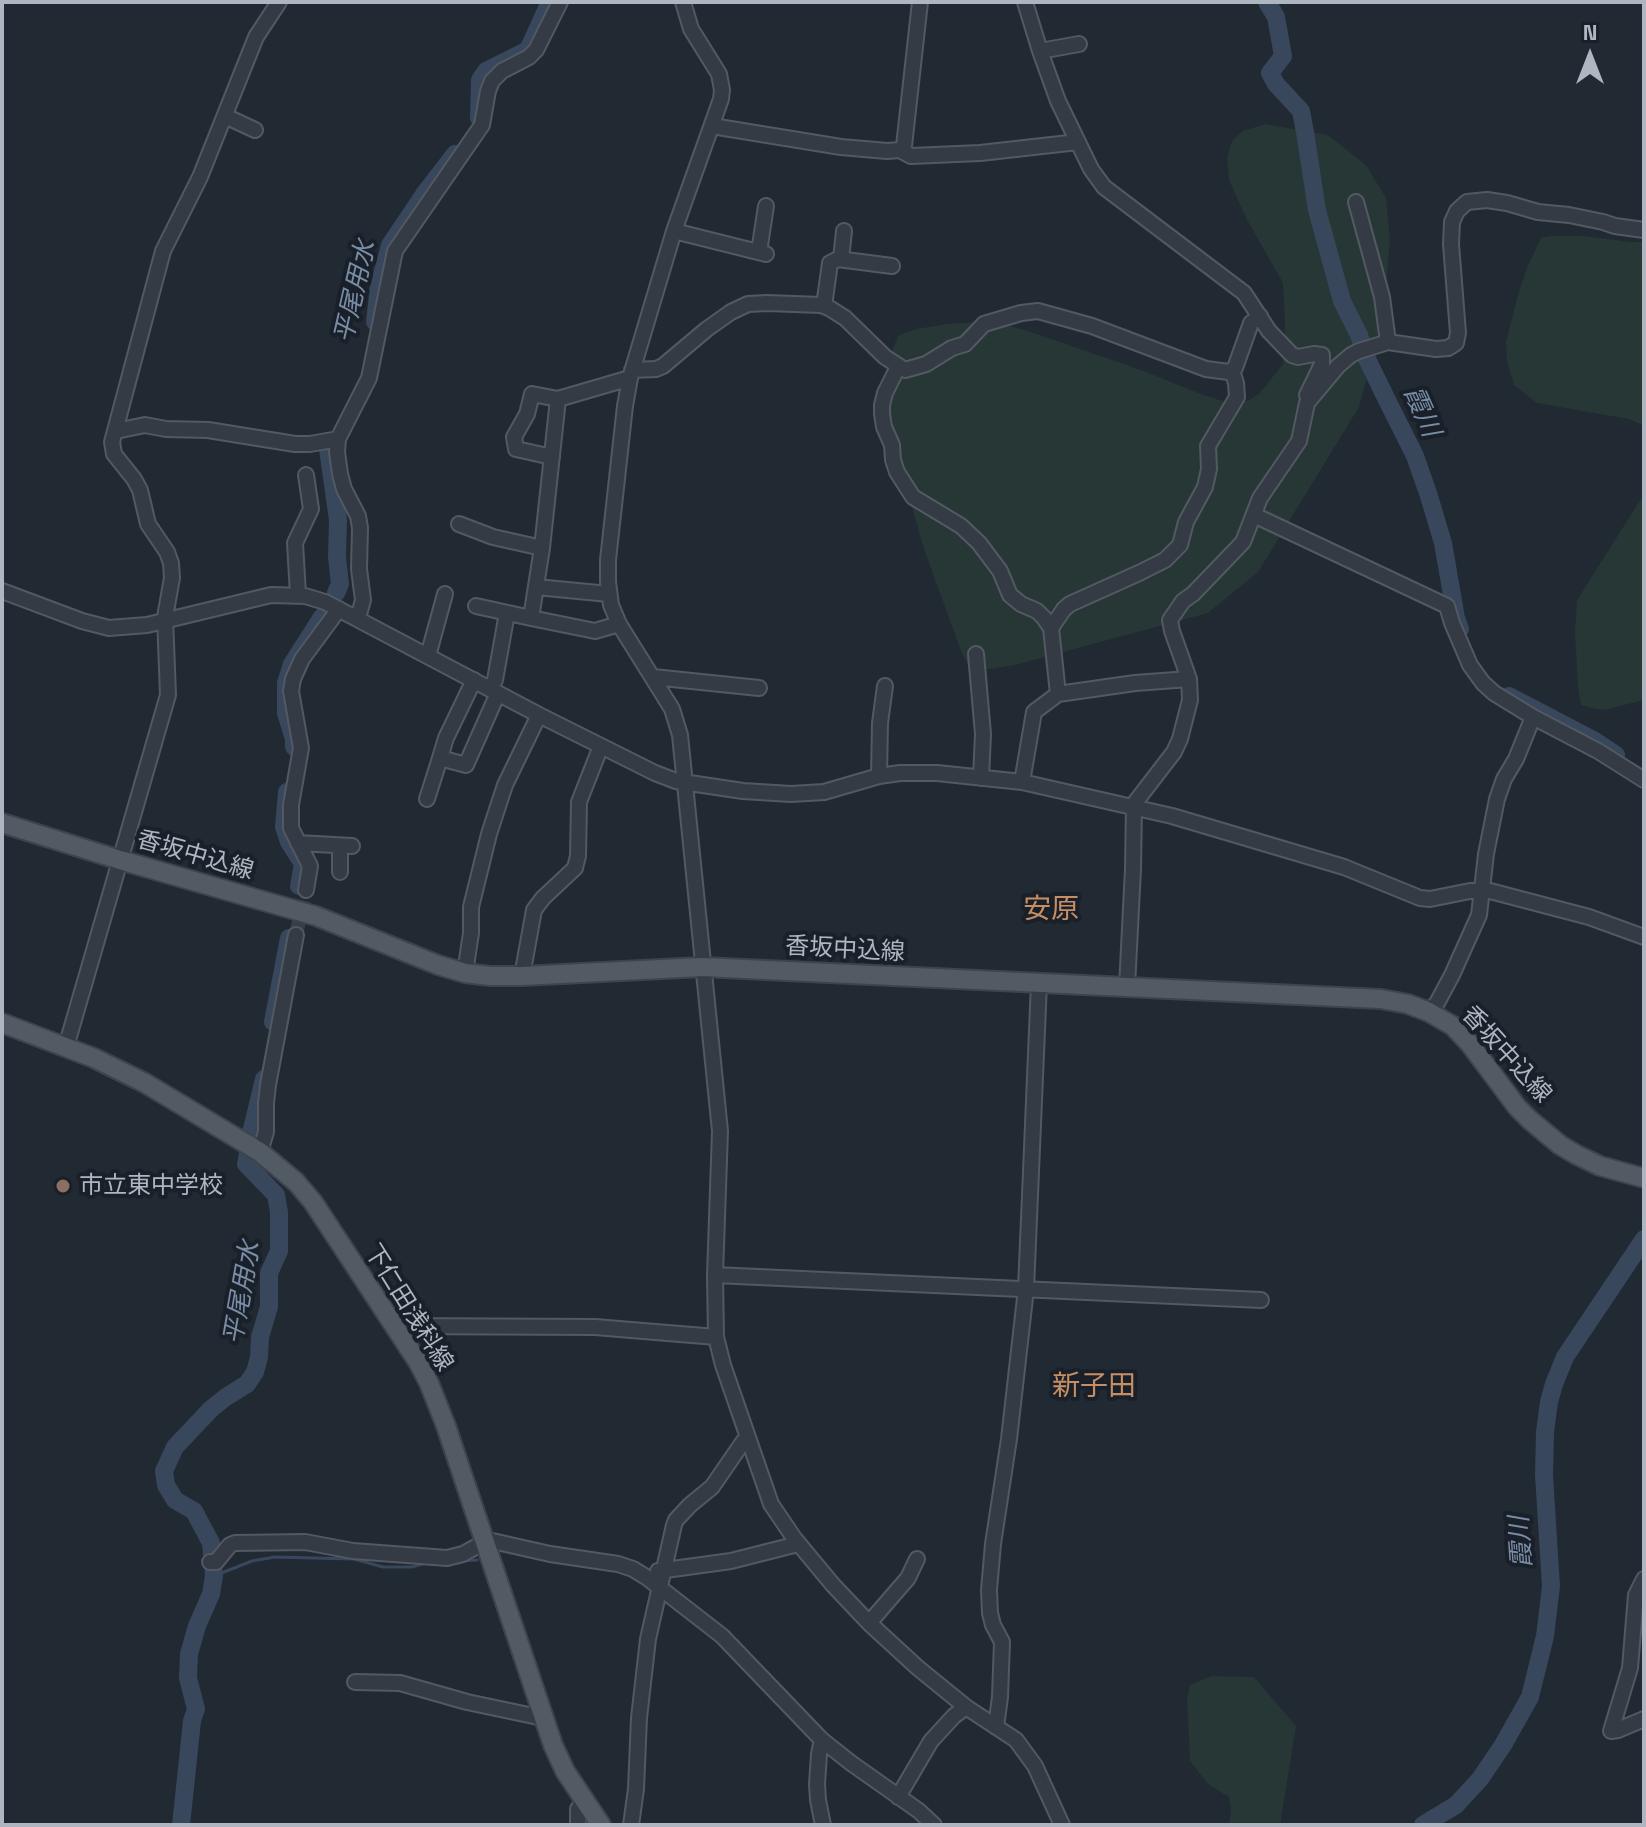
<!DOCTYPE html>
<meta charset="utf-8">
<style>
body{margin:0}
#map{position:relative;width:1646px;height:1827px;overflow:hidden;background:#212933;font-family:"Space Grotesk",sans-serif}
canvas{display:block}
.frame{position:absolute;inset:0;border:4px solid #aeb6c1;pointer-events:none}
.north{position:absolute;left:1550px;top:16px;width:80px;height:80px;-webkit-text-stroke:6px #1a2029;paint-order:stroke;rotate:0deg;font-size:22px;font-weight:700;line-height:32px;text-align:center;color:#aeb6c1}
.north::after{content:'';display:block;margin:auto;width:28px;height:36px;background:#aeb6c1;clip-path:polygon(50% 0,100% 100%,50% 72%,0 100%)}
</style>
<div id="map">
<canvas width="1646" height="1827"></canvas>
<div class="frame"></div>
<div class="north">N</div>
</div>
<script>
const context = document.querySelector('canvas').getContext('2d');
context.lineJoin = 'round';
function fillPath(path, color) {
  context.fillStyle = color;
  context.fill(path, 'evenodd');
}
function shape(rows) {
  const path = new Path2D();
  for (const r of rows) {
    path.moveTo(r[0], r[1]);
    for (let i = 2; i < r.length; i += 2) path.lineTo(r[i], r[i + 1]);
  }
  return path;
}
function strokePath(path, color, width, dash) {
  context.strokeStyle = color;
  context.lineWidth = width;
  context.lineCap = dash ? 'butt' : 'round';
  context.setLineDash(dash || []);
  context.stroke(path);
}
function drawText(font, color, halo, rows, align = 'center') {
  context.font = font + ' "Space Grotesk","Noto Sans JP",sans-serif';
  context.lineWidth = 8;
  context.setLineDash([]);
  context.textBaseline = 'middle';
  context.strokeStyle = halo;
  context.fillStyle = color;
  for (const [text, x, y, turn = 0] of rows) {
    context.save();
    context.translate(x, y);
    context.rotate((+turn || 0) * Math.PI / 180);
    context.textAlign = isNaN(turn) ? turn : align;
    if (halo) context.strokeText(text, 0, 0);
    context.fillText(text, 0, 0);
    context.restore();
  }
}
fillPath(shape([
 [1265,124,1328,135,1366,165,1386,198,1390,241,1383,319,1359,407,1258,572,1208,613,1015,665,983,670,969,667,961,651,923,546,886,414,886,380,889,358,898,336,916,329,948,324,990,321,1028,331,1141,370,1201,394,1229,403,1249,400,1259,394,1283,364,1285,324,1283,283,1247,220,1229,180,1227,157,1232,141,1243,131],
 [1552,236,1584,236,1631,242,1644,242,1644,426,1629,419,1537,403,1514,385,1507,361,1506,342,1519,291,1529,263,1541,238],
 [1644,494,1644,700,1604,710,1591,708,1581,705,1578,687,1575,632,1577,600],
 [1212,1676,1254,1677,1296,1726,1280,1825,1229,1825,1231,1811,1229,1797,1208,1784,1190,1761,1187,1700,1190,1685]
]), '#263736');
strokePath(shape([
 [461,1561,477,1560],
 [214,1576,252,1561,275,1557,354,1559,383,1567,412,1567,426,1563]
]), '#38475b', 3);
strokePath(shape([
 [1267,2,1276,17,1283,56,1270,73,1276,84,1301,111,1305,132,1317,210,1342,301,1359,335,1367,359,1385,396,1415,456,1428,493,1443,543,1456,618,1460,629],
 [479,118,480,80,486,71,528,50,550,2],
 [375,322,379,286,390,245,425,193,455,154],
 [328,449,338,520,337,557,340,584,336,593],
 [1509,696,1595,741,1616,755],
 [294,747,294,739,286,713,286,683,292,664,322,617],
 [287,792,284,827,289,842,303,864,299,886],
 [273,1022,289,938],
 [250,1137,264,1079],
 [181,1825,192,1721,196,1709,188,1678,189,1654,197,1626,211,1594,214,1576,211,1543,194,1511,175,1500,166,1485,164,1471,175,1447,211,1409,226,1397,247,1384,255,1372,259,1357,260,1337,269,1307,269,1273,279,1251,279,1212,276,1195,246,1164,248,1154],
 [1423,1825,1456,1805,1480,1779,1503,1745,1530,1697,1545,1636,1551,1586,1544,1475,1545,1432,1549,1402,1554,1384,1565,1357,1644,1239]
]), '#38475b', 18);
strokePath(shape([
 [296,935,306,890]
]), '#363e48', 14, [14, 7]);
const minor = shape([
 [683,2,691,29,719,74,722,90,721,99,674,231,630,378,625,406,608,560,608,582,611,605,619,624,672,709,680,735,720,1131,715,1275,716,1337,723,1365,771,1504,794,1538,833,1585,869,1623,918,1668,966,1707,1016,1740,1035,1766,1062,1825],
 [1025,2,1040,51,1079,44],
 [1040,51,1058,101,1091,169,1104,187,1244,293,1269,331,1292,355,1298,357,1314,354,1322,355,1322,364,1307,395],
 [225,116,255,130],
 [712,126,841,147,887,151,900,150,911,156,980,153,1078,142],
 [900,150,904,146,920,2],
 [1356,202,1382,297,1388,342],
 [674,231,766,254],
 [759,252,766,206],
 [841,259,844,231],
 [824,306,830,263,838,259,892,266],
 [898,367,885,393,882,405,882,414,884,427,892,445,893,460,897,472,913,497,961,526,979,543,1000,571,1010,595,1021,604,1037,611,1044,618,1051,628,1058,694],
 [632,370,656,369,663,366,707,329,731,312,748,304,767,303,821,305,829,308,845,318,885,357,905,370,926,364,952,348,965,344,984,324,1021,313,1038,311,1092,326,1206,369,1229,372,1235,368,1251,323,1260,316],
 [116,431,145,425,166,429,208,430,295,444,310,444,338,439],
 [552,457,516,449,514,437,527,414,532,394,558,399],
 [1254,515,1447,606,1452,623,1470,665,1483,683,1494,693,1533,717,1598,751,1644,780],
 [459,524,493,537,542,548],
 [536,587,609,594],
 [2,591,82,621,109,628,147,625,271,595,305,596,325,602,539,715,655,773,676,781,743,791,791,794,824,792,879,776,900,773,937,773,1022,782,1172,816,1344,867,1420,898,1430,899,1470,891,1490,891,1589,917,1644,937],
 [298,594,295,543,311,509,306,475],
 [476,606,531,618,542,548,558,399,630,378],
 [354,617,360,611,363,600,359,569,360,528,358,516,344,489,340,474,337,452,338,439,369,378,395,251,482,125,488,91,492,81,502,71,529,57,536,50,560,2],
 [531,618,595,631,619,624],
 [1051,628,1064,609,1070,604,1139,573,1165,560,1180,545,1186,522,1205,487,1209,469,1208,446,1237,397,1236,383,1232,371],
 [976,654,983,734,981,778],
 [428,656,445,594],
 [653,677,759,688],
 [490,689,495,680,507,613],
 [440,758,446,738,474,680],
 [879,776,880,723,885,686],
 [1022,782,1034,712,1058,694,1135,683,1189,679],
 [427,799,440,758,466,765,498,693],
 [298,843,352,846],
 [340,872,340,846],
 [306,890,310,866,291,828,291,805,301,748,291,691,293,679,302,659,339,609],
 [465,973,471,933,471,907,489,834,505,785,539,715],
 [522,976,534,910,543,898,575,868,578,856,579,802,601,746],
 [1127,987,1133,869,1134,804,1174,752,1180,739,1190,700,1189,679,1172,631,1170,620,1183,601,1193,594,1243,542,1260,498,1299,441,1307,403,1338,366,1351,355,1359,351,1388,342,1436,349,1448,348,1456,343,1458,333,1451,244,1452,222,1457,211,1467,202,1487,200,1507,203,1538,212,1569,215,1603,222,1615,226,1644,230],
 [1429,1012,1437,1003,1452,975,1479,915,1486,854,1497,799,1504,779,1516,759,1533,717],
 [66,1047,168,695,165,617,172,578,171,563,167,552,148,524,140,490,134,479,114,454,112,442,163,251,200,177,256,37,279,2],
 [260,1152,266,1132,266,1103,268,1085,296,935],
 [715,1275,1261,1300],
 [394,1326,595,1327,716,1337],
 [210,1562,216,1562,230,1545,235,1543,305,1542,353,1551,447,1558,463,1554,488,1540,550,1554,618,1564,633,1569,646,1577,722,1636,822,1740,851,1763,919,1811,934,1825],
 [658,1571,731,1561,798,1544],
 [1644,1579,1636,1595,1630,1668,1611,1731,1618,1730,1644,1719],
 [869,1623,908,1578,917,1559],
 [355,1682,400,1683,467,1702,543,1718],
 [996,1727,1000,1697,1002,1642,993,1625,990,1613,989,1590,993,1544,1009,1439,1026,1289,1039,983],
 [822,1740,819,1754,817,1784,818,1800,823,1825],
 [898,1797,931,1741,954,1716,966,1707],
 [578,1825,578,1809,585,1801],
 [631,1825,636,1789,639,1718,648,1639,674,1525,676,1520,690,1505,712,1487,743,1442,748,1438]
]);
const major = shape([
 [2,823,120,860,316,916,438,965,465,973,490,976,522,976,702,967,1381,999,1408,1004,1429,1012,1453,1026,1470,1044,1517,1107,1530,1120,1560,1145,1577,1155,1600,1166,1644,1178],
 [2,1023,94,1058,145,1083,260,1152,296,1182,313,1202,418,1362,429,1383,446,1426,553,1745,565,1771,601,1825]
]);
strokePath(minor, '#525962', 18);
strokePath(major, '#3e444e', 22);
strokePath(minor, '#343b44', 14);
strokePath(major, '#525a64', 18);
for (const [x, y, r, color] of [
 [63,1186,8,"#8d6e63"]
]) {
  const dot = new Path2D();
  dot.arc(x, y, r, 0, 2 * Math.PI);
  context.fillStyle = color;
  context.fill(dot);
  strokePath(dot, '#1a2029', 3);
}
drawText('24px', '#aeb6c1', '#1a2029', [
 ["香坂中込線",195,856,16],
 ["香坂中込線",845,950,3],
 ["香坂中込線",1506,1055,48],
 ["下仁田浅科線",408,1308,58]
]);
drawText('24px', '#aeb6c1', '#1a2029', [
 ["市立東中学校",79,1186]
], 'left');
drawText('italic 26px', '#7a8da7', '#1a2029', [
 ["平尾用水",356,292,-77],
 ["霞川",1421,412,66],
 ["平尾用水",243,1293,-80],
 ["霞川",1522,1542,-94]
]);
drawText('28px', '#c68e64', '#1a2029', [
 ["安原",1051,910],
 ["新子田",1094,1387]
]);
</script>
